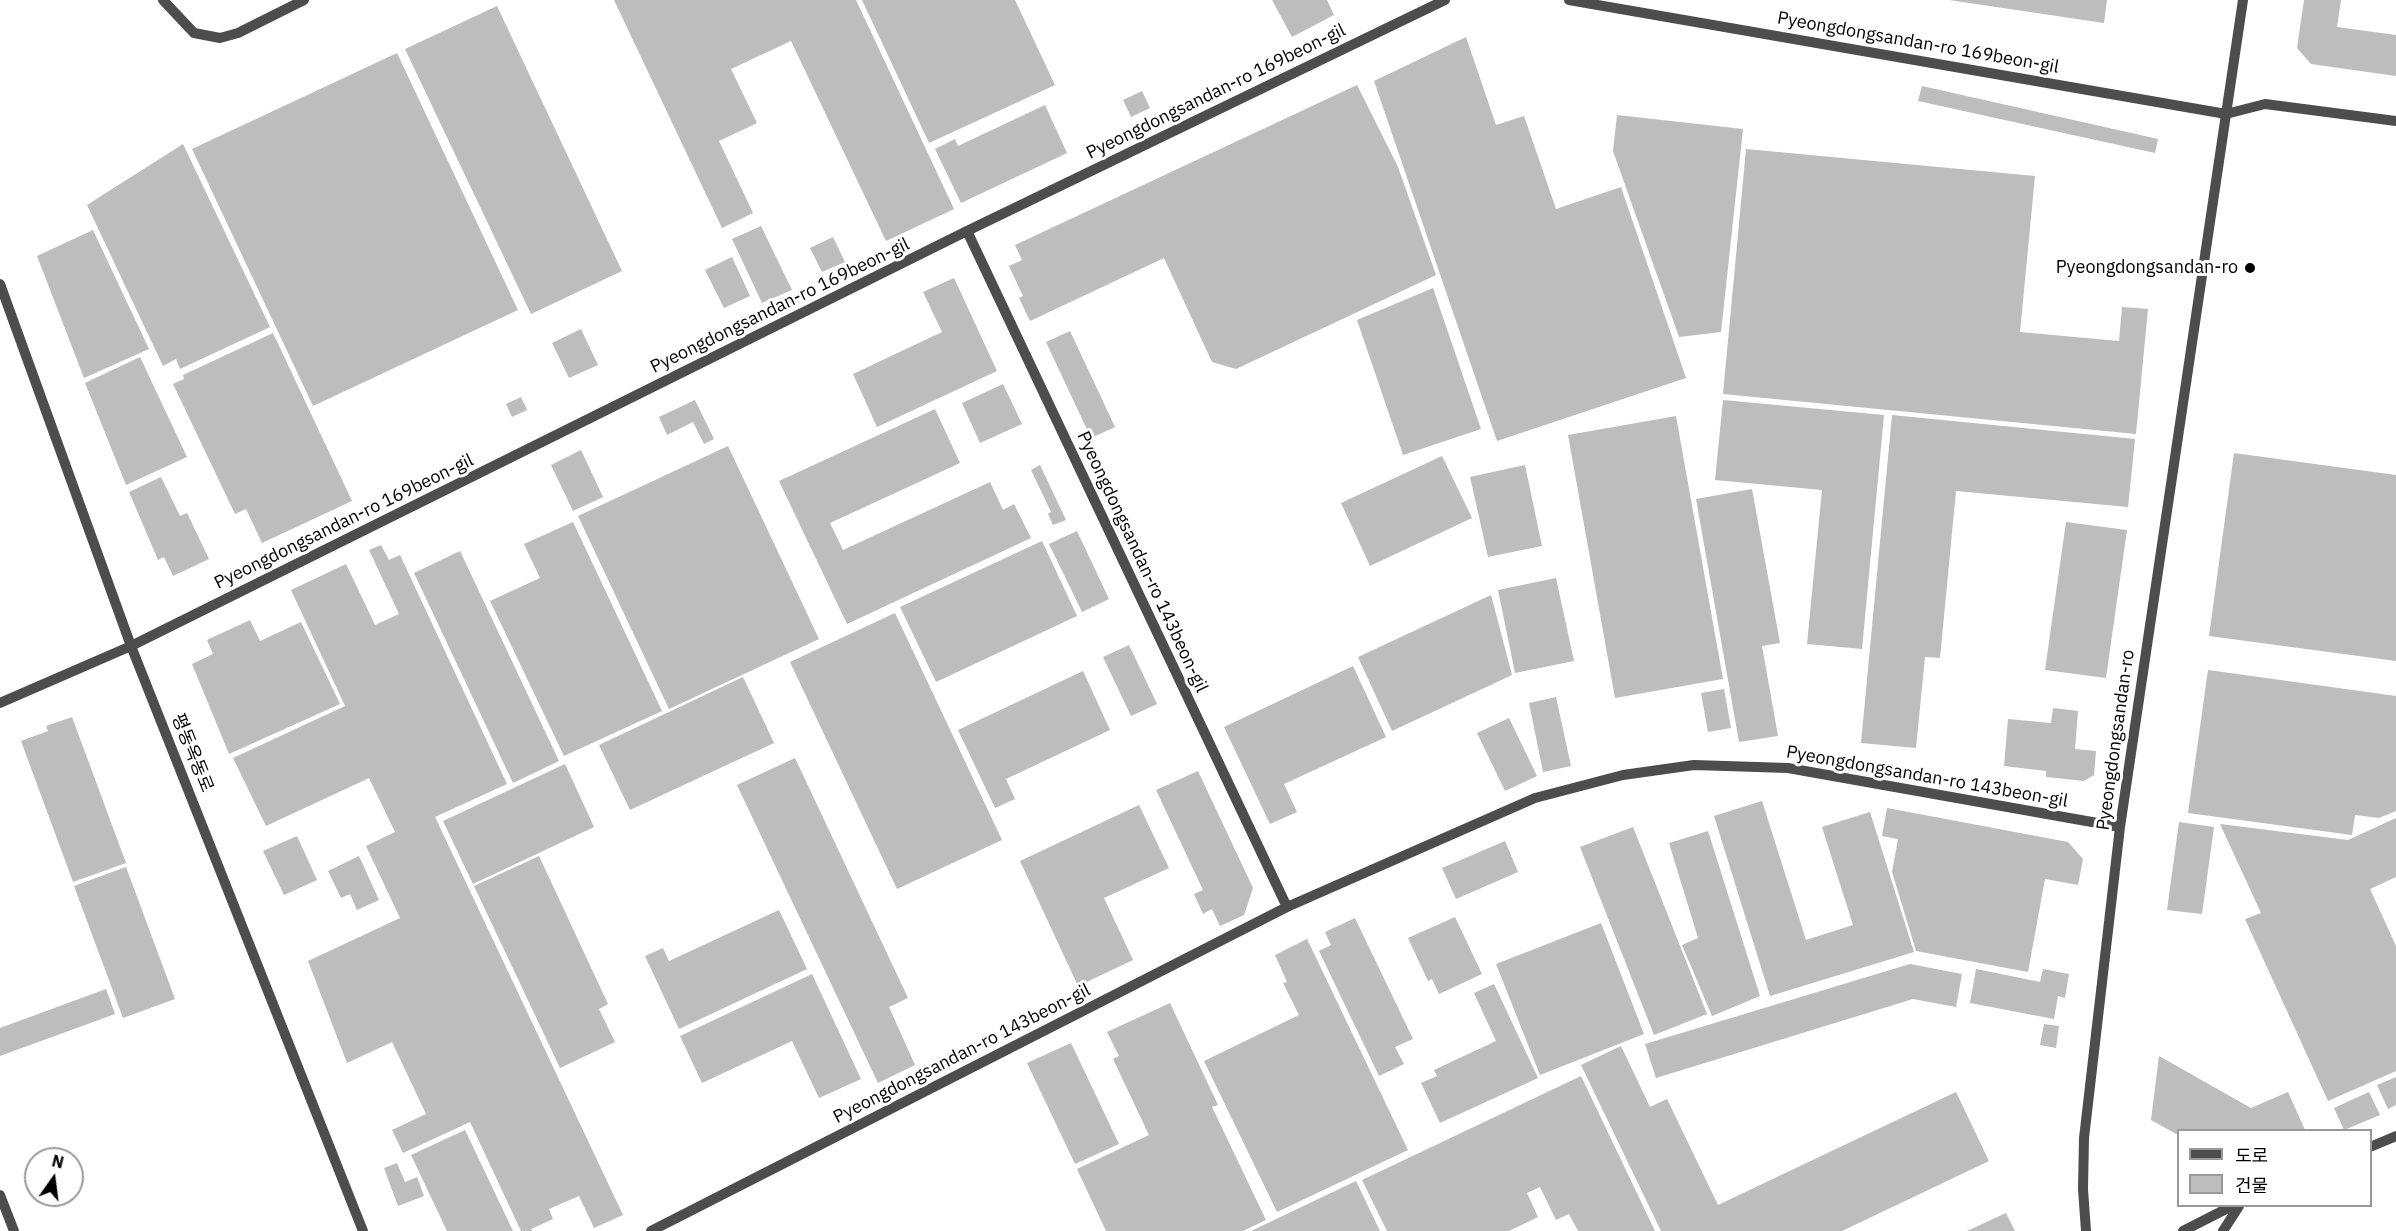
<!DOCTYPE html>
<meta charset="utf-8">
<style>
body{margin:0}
#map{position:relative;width:2396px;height:1231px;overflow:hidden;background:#fff;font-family:"IBM Plex Sans","Noto Sans KR",sans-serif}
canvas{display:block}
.legend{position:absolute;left:2177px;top:1129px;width:195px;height:78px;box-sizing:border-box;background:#fff;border:2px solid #999;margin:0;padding:8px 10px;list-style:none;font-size:18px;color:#000}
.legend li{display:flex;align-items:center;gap:12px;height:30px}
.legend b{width:30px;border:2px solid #999}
.north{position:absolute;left:24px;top:1147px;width:60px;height:60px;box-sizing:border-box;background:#fff;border:2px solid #999;border-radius:50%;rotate:14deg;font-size:16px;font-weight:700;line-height:24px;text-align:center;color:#000}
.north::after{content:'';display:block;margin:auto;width:21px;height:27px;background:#000;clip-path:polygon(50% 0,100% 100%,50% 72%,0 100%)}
</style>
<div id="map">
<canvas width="2396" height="1231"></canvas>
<ul class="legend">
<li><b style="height:8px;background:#4d4d4d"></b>도로</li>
<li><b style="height:16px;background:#bdbdbd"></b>건물</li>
</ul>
<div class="north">N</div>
</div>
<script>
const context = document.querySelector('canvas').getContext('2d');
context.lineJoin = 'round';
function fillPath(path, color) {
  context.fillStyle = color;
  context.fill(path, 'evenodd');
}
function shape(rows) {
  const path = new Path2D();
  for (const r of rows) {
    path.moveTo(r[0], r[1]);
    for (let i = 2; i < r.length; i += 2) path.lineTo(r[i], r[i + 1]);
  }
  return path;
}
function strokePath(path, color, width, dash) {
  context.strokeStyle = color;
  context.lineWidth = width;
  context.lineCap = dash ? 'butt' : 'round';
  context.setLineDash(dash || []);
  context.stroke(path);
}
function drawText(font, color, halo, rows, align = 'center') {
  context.font = font + ' "IBM Plex Sans","Noto Sans KR",sans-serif';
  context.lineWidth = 6;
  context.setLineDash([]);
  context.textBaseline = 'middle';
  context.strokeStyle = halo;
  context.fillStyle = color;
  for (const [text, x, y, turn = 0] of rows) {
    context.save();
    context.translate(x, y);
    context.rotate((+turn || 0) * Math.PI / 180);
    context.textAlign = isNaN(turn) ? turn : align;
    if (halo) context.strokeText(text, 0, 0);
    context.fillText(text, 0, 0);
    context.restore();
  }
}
fillPath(shape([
 [614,0,856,0,954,209,886,241,791,41,731,69,757,123,719,141,753,213,722,228],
 [862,0,1015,0,1055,85,929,143],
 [1272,0,1327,0,1334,15,1292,37],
 [1949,0,2107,0,2104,23],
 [2304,0,2341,0,2337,27,2396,35,2396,76,2311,64,2297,48],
 [497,6,622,271,531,314,405,49],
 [1466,37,1496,125,1524,116,1556,209,1621,187,1686,378,1497,441,1374,81],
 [397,53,518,310,313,406,192,149],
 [1357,85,1398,167,1436,275,1236,369,1212,362,1164,258,1030,321,1019,298,1023,296,1009,266,1022,260,1015,245],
 [1922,86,2158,139,2155,153,1918,101],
 [1142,91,1150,108,1131,117,1123,100],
 [1045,105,1067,153,961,203,935,149,955,139,958,146],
 [1617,115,1743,129,1721,332,1679,337,1613,151],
 [183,144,270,327,180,369,176,359,163,366,87,205],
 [1746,149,2035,176,2020,332,2119,341,2122,307,2148,309,2136,434,1723,394],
 [761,226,792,290,762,303,732,239],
 [93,230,149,349,84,378,37,256],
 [833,237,845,262,822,272,810,248],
 [732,257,750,296,724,308,705,270],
 [954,278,997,371,877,427,853,374,942,332,923,292],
 [1433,288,1481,429,1403,455,1357,320],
 [581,329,598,365,569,378,552,343],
 [1070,331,1115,427,1091,438,1046,342],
 [273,333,352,501,262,543,246,509,235,514,173,384,184,379,183,375],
 [140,357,187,457,126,485,85,383],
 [1003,384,1022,424,980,443,962,403],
 [521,397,527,410,512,417,506,404],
 [695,400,714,439,704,444,693,422,667,435,659,417],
 [1723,400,1884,415,1862,649,1807,644,1822,490,1715,480],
 [935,409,960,463,830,523,843,550,990,482,1003,510,1014,504,1031,538,847,624,779,481],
 [1892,415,2135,439,2128,507,1956,491,1940,658,1925,657,1916,748,1861,743],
 [1676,416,1723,679,1615,698,1568,435],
 [728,446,819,639,669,709,578,516],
 [581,450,603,497,573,511,551,465],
 [2234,453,2396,475,2396,661,2209,636],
 [1442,456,1472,518,1370,566,1341,503],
 [1040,465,1066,520,1053,525,1048,514,1051,512,1031,470],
 [1525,465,1542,546,1488,557,1470,477],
 [161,477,180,516,187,513,209,559,173,576,164,557,158,560,129,492],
 [1752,489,1780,643,1762,646,1778,736,1739,742,1696,499],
 [573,522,662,711,564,756,490,601,540,578,524,544],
 [2066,522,2127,530,2106,678,2045,670],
 [1077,531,1109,599,1082,612,1049,544],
 [1042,541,1077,616,936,682,900,607],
 [381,545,389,560,400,555,507,784,435,817,623,1215,594,1228,579,1196,549,1209,553,1219,531,1229,532,1231,521,1231,470,1122,403,1153,392,1130,426,1114,392,1042,347,1063,308,961,400,918,366,846,395,832,369,778,266,826,233,758,345,706,291,590,346,564,375,625,399,614,369,550],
 [460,551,559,761,513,783,414,573],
 [1556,578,1574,661,1515,673,1498,590],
 [1491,595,1512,675,1392,731,1358,657],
 [895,613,1002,840,897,889,790,662],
 [250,620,260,641,301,622,340,704,229,754,192,664,213,654,207,640],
 [1129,645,1157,704,1131,716,1103,657],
 [1353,666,1386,737,1284,784,1297,812,1270,824,1224,727],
 [2208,670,2396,696,2396,811,2379,818,2355,815,2352,835,2188,813],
 [1083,671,1110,730,1006,779,1015,799,995,808,958,730],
 [743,677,774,743,630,810,599,745],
 [1724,689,1731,728,1708,732,1701,693],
 [1556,697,1571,766,1543,772,1529,703],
 [2053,708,2078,711,2075,749,2096,751,2094,775,2084,781,2046,777,2046,771,2004,766,2008,719,2051,723],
 [72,717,126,863,73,882,21,741,48,731,46,726],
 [1509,718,1537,776,1505,791,1477,733],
 [795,758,908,998,889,1007,915,1065,878,1083,737,785],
 [565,764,594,827,473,884,443,821],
 [1198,771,1253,888,1244,915,1220,926,1212,909,1203,914,1194,894,1203,890,1156,790],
 [1762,801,1806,940,1853,925,1822,827,1870,812,1914,952,1770,996,1714,816],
 [1139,805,1169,868,1104,898,1133,960,1078,986,1020,861],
 [1887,808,2068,842,2083,859,2078,885,2045,879,2028,972,1916,951,1892,872,1898,839,1882,836],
 [2396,818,2396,877,2370,889,2396,946,2396,1071,2328,1101,2245,919,2261,913,2220,824,2348,840],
 [2179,822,2214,827,2202,914,2167,910],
 [1633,827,1707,1014,1654,1035,1580,847],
 [1708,831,1760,996,1712,1016,1682,945,1698,938,1669,843],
 [297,836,317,880,284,895,263,851],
 [1505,841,1518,872,1456,899,1442,868],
 [359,856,379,900,357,910,350,894,341,898,328,871],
 [539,856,608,1004,599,1009,615,1042,560,1068,474,886],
 [126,867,175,999,123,1018,74,886],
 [779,910,807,969,679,1029,645,956,663,948,669,961],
 [1455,917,1482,974,1439,994,1432,979,1428,981,1408,938],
 [1355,918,1413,1039,1395,1047,1404,1064,1379,1076,1319,951,1331,945,1325,932],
 [1601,923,1644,1034,1540,1075,1496,964],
 [1307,939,1408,1150,1277,1212,1204,1061,1299,1015,1283,983,1287,982,1275,955],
 [1910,964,1962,974,1956,1007,1913,999,1656,1078,1645,1044],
 [1976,969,2040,982,2043,969,2069,974,2065,998,2058,996,2054,1019,1970,1003],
 [812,974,861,1079,819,1098,792,1041,702,1083,680,1036],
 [1494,984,1538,1078,1440,1123,1421,1083,1437,1076,1434,1070,1496,1041,1474,993],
 [106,989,115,1014,0,1056,0,1028],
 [1170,1003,1218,1105,1212,1107,1266,1220,1243,1231,1106,1231,1077,1169,1149,1135,1113,1059,1119,1056,1107,1032],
 [2044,1024,2059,1026,2056,1048,2040,1045],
 [1071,1043,1119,1144,1075,1164,1027,1063],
 [1621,1046,1650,1107,1667,1099,1718,1205,1956,1092,1989,1161,1842,1231,1661,1231,1581,1065],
 [2159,1056,2251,1108,2288,1092,2305,1130,2178,1130,2178,1135,2151,1120],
 [1581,1076,1655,1231,1578,1231,1569,1214,1556,1220,1540,1187,1527,1193,1538,1217,1509,1231,1387,1231,1362,1180],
 [2396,1077,2396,1105,2388,1109,2377,1085],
 [2369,1092,2380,1115,2344,1130,2334,1108],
 [465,1130,513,1231,447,1231,411,1155],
 [397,1163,405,1182,417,1177,424,1196,398,1206,384,1168],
 [1356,1181,1380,1231,1251,1231],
 [2006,1213,2015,1231,1967,1231]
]), '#bdbdbd');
strokePath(shape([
 [163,0,194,33,220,38,238,33,304,0],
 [1569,0,2226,114,2265,104,2396,121],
 [967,231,1287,907],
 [0,284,131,646,363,1231],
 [0,703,131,646,967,231,1445,0],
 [2370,1147,2396,1136],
 [0,1195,14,1231],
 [651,1231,1287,907,1535,798,1623,775,1694,765,1788,768,2120,827],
 [2086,1231,2083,1189,2084,1138,2120,827,2243,0],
 [2183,1231,2232,1206],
 [2223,1231,2239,1206]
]), '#4d4d4d', 10);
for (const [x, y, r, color] of [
 [2250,268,6,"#000"]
]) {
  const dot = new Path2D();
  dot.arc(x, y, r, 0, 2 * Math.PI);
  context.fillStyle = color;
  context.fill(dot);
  strokePath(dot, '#fff', 2);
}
drawText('18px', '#000', '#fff', [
 ["Pyeongdongsandan-ro 169beon-gil",1918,43,10],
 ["Pyeongdongsandan-ro 169beon-gil",1216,92,-26],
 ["Pyeongdongsandan-ro 169beon-gil",780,306,-26],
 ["Pyeongdongsandan-ro 169beon-gil",344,522,-26],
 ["Pyeongdongsandan-ro 143beon-gil",1142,562,65],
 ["Pyeongdongsandan-ro",2116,740,-82],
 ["평동옥동로",192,753,68],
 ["Pyeongdongsandan-ro 143beon-gil",1927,777,10],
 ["Pyeongdongsandan-ro 143beon-gil",962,1054,-27]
]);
drawText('18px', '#000', '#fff', [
 ["Pyeongdongsandan-ro",2238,268]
], 'right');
</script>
